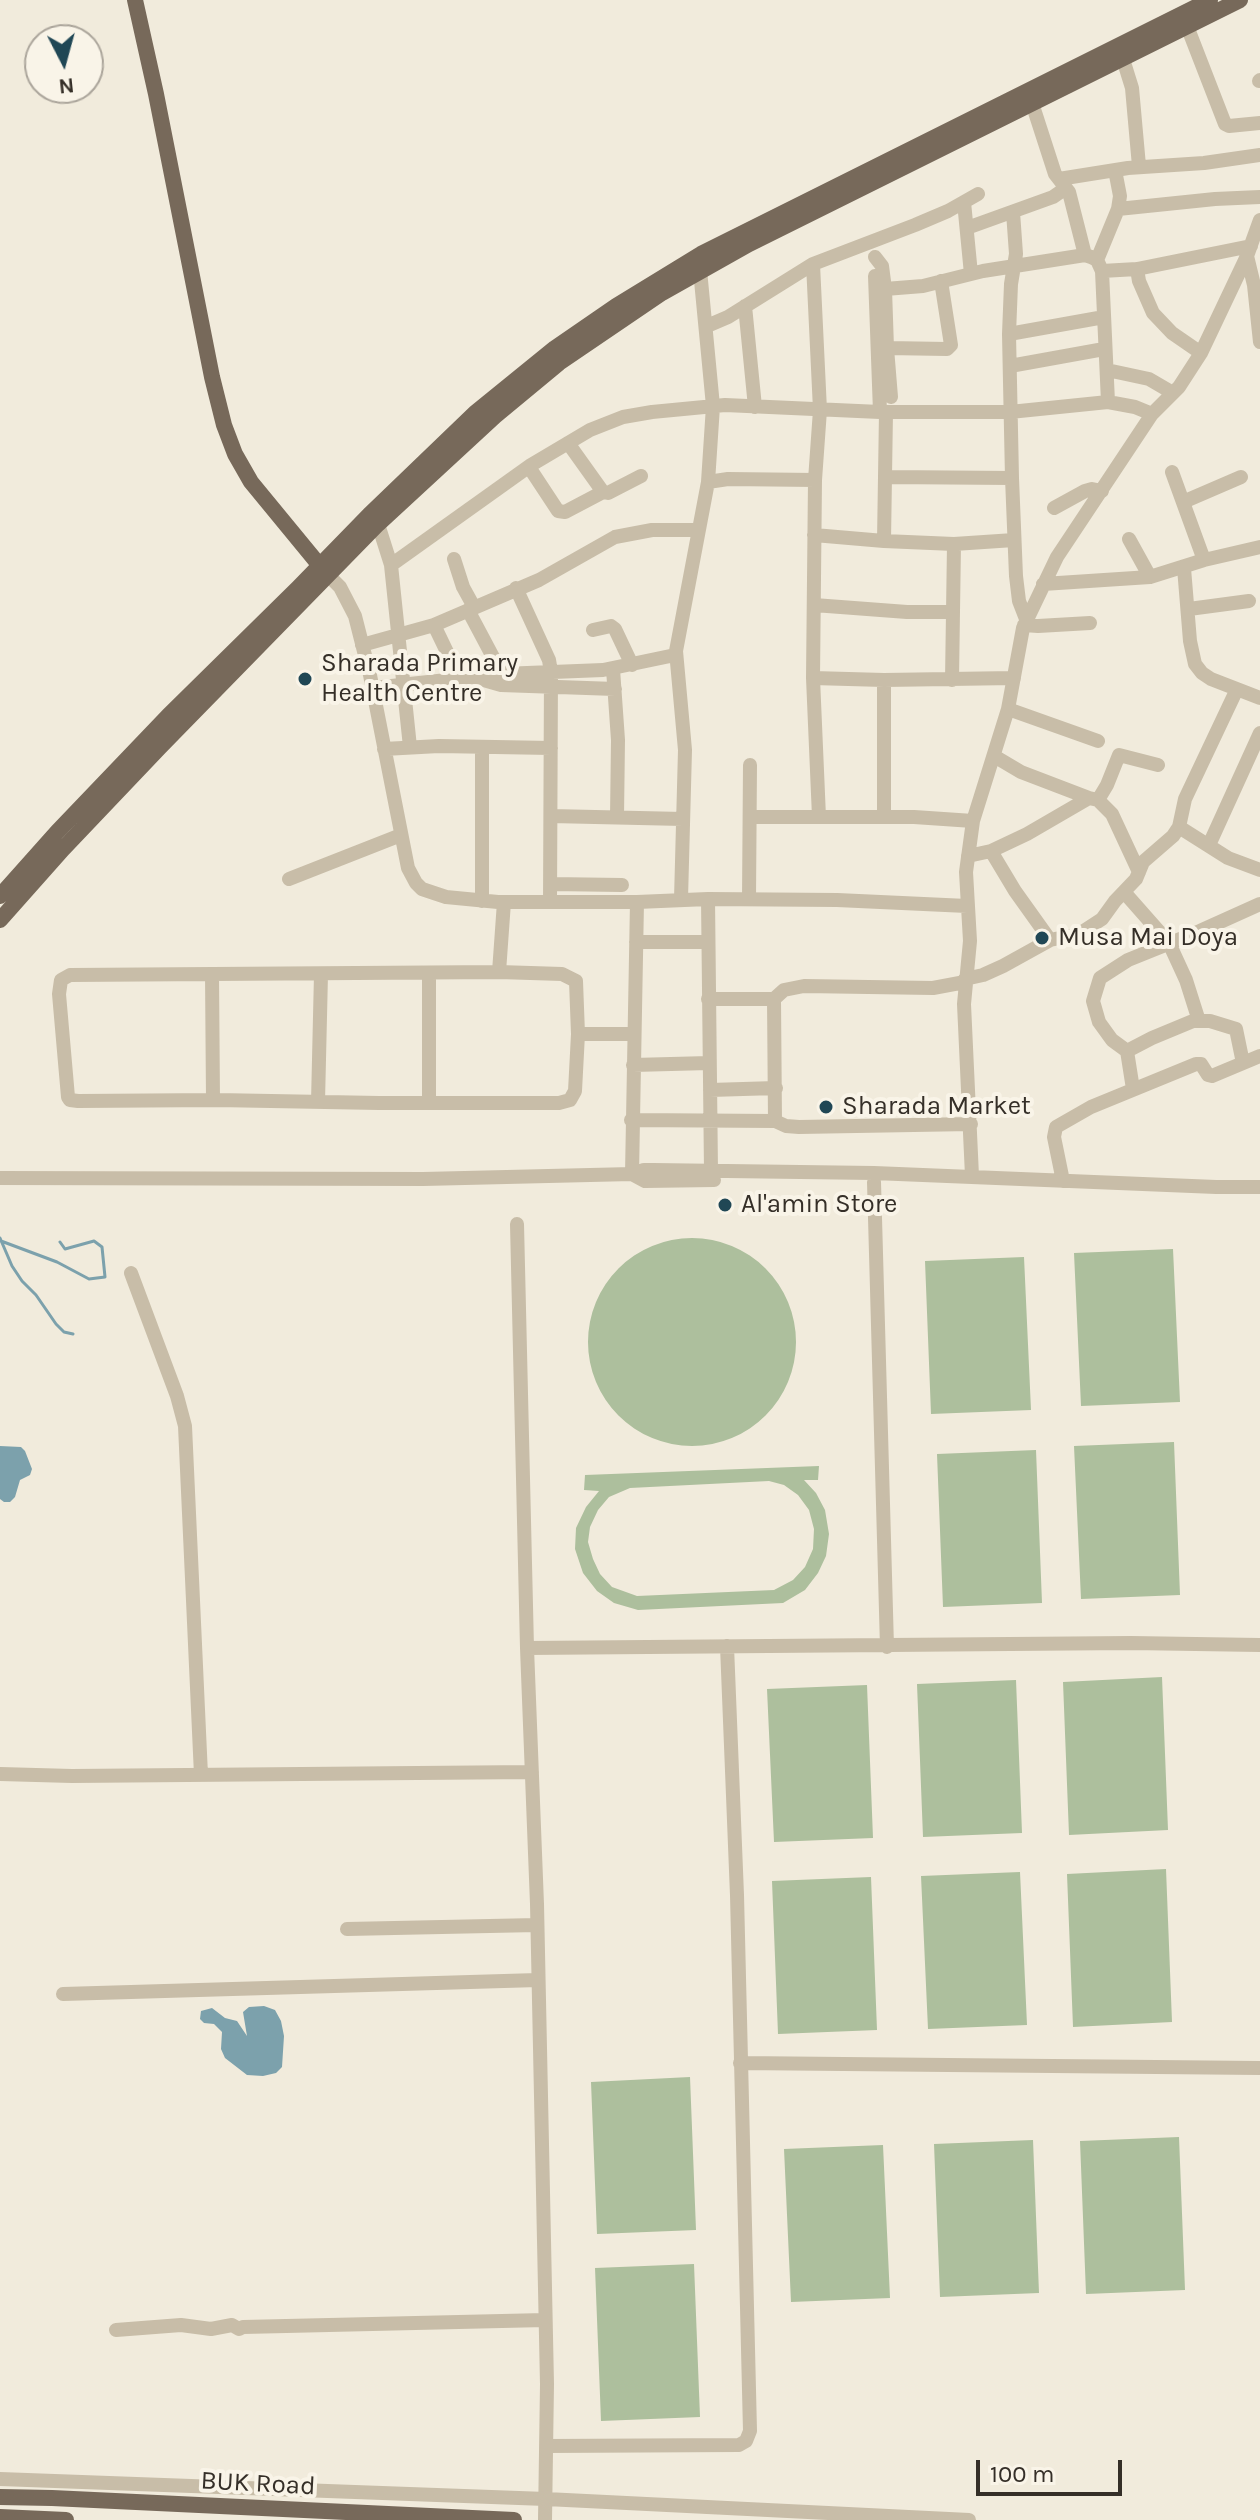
<!DOCTYPE html>
<style>
body{margin:0}
#map{position:relative;width:1260px;height:2520px;overflow:hidden;background:#f1ebdc;font-family:Karla,sans-serif}
canvas{display:block}
.north{position:absolute;left:24px;top:24px;width:80px;height:80px;box-sizing:border-box;background:#f9f4e8;border:2px solid #aba59b;border-radius:50%;rotate:174deg;font-size:22px;font-weight:700;line-height:32px;text-align:center;color:#352f28}
.north::after{content:'';display:block;margin:auto;width:28px;height:36px;background:#204755;clip-path:polygon(50% 0,100% 100%,50% 72%,0 100%)}
.scale{position:absolute;left:976px;top:2460px;width:146px;height:36px;box-sizing:border-box;border:4px solid #352f28;border-top:0;padding-left:10px;font-size:24px;line-height:28px;white-space:nowrap;color:#352f28;-webkit-text-stroke:6px #f9f4e8;paint-order:stroke}
</style>
<div id="map">
<canvas width="1260" height="2520"></canvas>
<div class="north">N</div>
<div class="scale">100 m</div>
</div>
<script>
const context = document.querySelector('canvas').getContext('2d');
context.lineJoin = 'round';
function fillPath(path, color) {
  context.fillStyle = color;
  context.fill(path, 'evenodd');
}
function shape(rows) {
  const path = new Path2D();
  for (const r of rows) {
    if (r.length === 3) {
      path.moveTo(r[0] + r[2], r[1]);
      path.arc(r[0], r[1], r[2], 0, 2 * Math.PI);
      continue;
    }
    path.moveTo(r[0], r[1]);
    for (let i = 2; i < r.length; i += 2) path.lineTo(r[i], r[i + 1]);
  }
  return path;
}
function strokePath(path, color, width, dash) {
  context.strokeStyle = color;
  context.lineWidth = width;
  context.lineCap = dash ? 'butt' : 'round';
  context.setLineDash(dash || []);
  context.stroke(path);
}
function drawText(font, color, halo, rows, align = 'center') {
  context.font = font + ' Karla,sans-serif';
  context.lineWidth = 8;
  context.setLineDash([]);
  context.textBaseline = 'middle';
  context.strokeStyle = halo;
  context.fillStyle = color;
  for (const [text, x, y, turn = 0] of rows) {
    context.save();
    context.translate(x, y);
    context.rotate((+turn || 0) * Math.PI / 180);
    context.textAlign = isNaN(turn) ? turn : align;
    if (halo) context.strokeText(text, 0, 0);
    context.fillText(text, 0, 0);
    context.restore();
  }
}
fillPath(shape([
 [692,1342,104],
 [1173,1249,1180,1402,1081,1406,1074,1253],
 [1024,1257,1031,1410,931,1414,925,1261],
 [1174,1442,1180,1595,1081,1599,1074,1446],
 [1036,1450,1042,1603,943,1607,937,1454],
 [819,1466,818,1480,804,1480,816,1493,825,1510,829,1534,826,1556,818,1573,805,1590,783,1603,638,1610,614,1603,597,1591,583,1573,575,1549,576,1528,586,1507,599,1491,584,1490,585,1475],
 [769,1481,784,1485,798,1495,809,1510,814,1529,813,1549,805,1567,793,1580,774,1590,637,1596,612,1587,600,1574,593,1559,588,1542,590,1527,598,1510,609,1497,630,1488],
 [1162,1677,1168,1830,1069,1835,1063,1682],
 [1016,1680,1022,1833,923,1837,917,1684],
 [867,1685,873,1838,774,1842,767,1689],
 [1166,1869,1172,2022,1073,2027,1067,1874],
 [1020,1872,1027,2025,928,2029,921,1876],
 [871,1877,877,2030,778,2034,772,1881],
 [690,2077,696,2230,597,2234,591,2082],
 [1179,2137,1185,2290,1086,2294,1080,2141],
 [1033,2140,1039,2293,940,2297,934,2144],
 [883,2145,890,2298,791,2302,784,2149],
 [694,2264,700,2417,601,2421,595,2268]
]), '#adbf9d');
fillPath(shape([
 [0,1446,21,1447,25,1451,32,1469,30,1475,20,1480,15,1497,10,1502,4,1502,0,1499],
 [264,2006,275,2010,281,2021,284,2036,282,2067,276,2073,263,2076,247,2075,225,2058,221,2049,222,2032,214,2024,204,2023,200,2019,201,2011,212,2008,225,2018,237,2021,247,2036,243,2012,249,2007]
]), '#7ca1ac');
strokePath(shape([
 [0,1238,12,1266,22,1281,36,1295,56,1324,64,1332,73,1334],
 [1,1241,57,1262,89,1279,105,1277,102,1247,94,1241,65,1249,60,1242]
]), '#7ca1ac', 3);
strokePath(shape([
 [1187,26,1225,124,1229,126,1260,123],
 [1123,59,1132,88,1139,166],
 [1259,81,1260,80],
 [1032,103,1055,174,1069,192,1085,255],
 [1059,179,1128,168,1204,163,1260,155],
 [964,202,971,274],
 [1118,209,1215,199,1260,197],
 [1013,212,1016,254,1011,284,1009,334,1012,478,1016,576,1019,601,1026,619],
 [967,228,1053,197,1066,188],
 [1247,256,1254,285,1260,342],
 [875,257,882,266,885,289,923,286,983,271,1085,255,1091,257,1097,260,1102,271,1108,402],
 [1097,260,1118,209,1120,196,1115,170],
 [813,264,820,410,815,480,813,678,819,817],
 [1137,269,1139,281,1153,313,1172,333,1201,353],
 [1102,271,1137,269,1251,246],
 [875,276,880,412],
 [885,289,887,348,947,349,951,345,941,281],
 [745,306,755,407],
 [707,326,728,317,813,264,915,225,948,211,978,194],
 [1009,334,1104,317],
 [887,348,891,397],
 [1010,366,1104,349],
 [1107,370,1149,379,1173,393],
 [568,443,603,492,608,493,641,476],
 [529,467,558,511,565,512,603,492],
 [1172,472,1204,560],
 [886,477,1012,478],
 [708,482,728,479,815,480],
 [1183,502,1241,477],
 [1054,508,1085,491,1092,489,1102,491],
 [378,524,391,565,410,747],
 [814,535,884,541,954,544,1014,540],
 [1129,539,1150,577],
 [884,541,886,412],
 [454,559,463,587,474,607],
 [391,565,531,465,590,430,623,417,652,412,725,405,880,412,1010,412,1108,402,1135,407,1152,414],
 [1184,568,1190,641,1195,664,1202,673,1211,679,1260,698],
 [328,575,340,587,355,616,370,675,408,868,416,883,422,889,446,897,498,902,637,902,708,899,837,900,967,906],
 [1043,584,1150,577,1204,560,1260,547],
 [516,588,549,660,551,672,550,902],
 [814,605,907,612,951,612],
 [1189,609,1249,601],
 [468,610,502,674],
 [434,625,460,679],
 [1024,625,1038,626,1090,623],
 [593,630,611,626,615,629,632,665],
 [362,645,434,625,539,580,615,537,652,530,697,530],
 [613,669,618,740,617,817],
 [813,678,884,680,1014,678],
 [480,679,501,685,615,689],
 [952,680,954,544],
 [373,688,502,674,603,670,675,655],
 [1008,709,1098,741],
 [482,747,482,901],
 [384,749,439,746,551,748],
 [994,756,1021,772,1089,798],
 [1098,800,1112,814,1139,872],
 [551,816,683,819],
 [750,817,914,817,973,821],
 [884,817,884,680],
 [1179,827,1228,858,1260,870],
 [1209,845,1260,733],
 [991,851,1015,891,1050,940],
 [968,856,991,851,1027,834,1089,798,1098,800,1107,785,1119,755,1158,765],
 [289,879,401,835],
 [551,884,622,885],
 [1124,892,1169,943,1186,980,1199,1021],
 [681,899,685,750,676,651,708,482,713,406,700,270],
 [708,899,711,1171],
 [749,899,750,765],
 [636,942,707,942],
 [499,972,562,974,576,981,578,1034,575,1091,570,1100,559,1103,379,1103,217,1100,78,1101,70,1100,68,1097,59,994,61,980,70,975,499,972],
 [499,972,504,902],
 [429,973,429,1102],
 [212,974,213,1100],
 [965,979,983,975,1003,966,1050,940,1079,934,1102,919,1115,901,1136,879,1143,862,1173,836,1179,827,1185,799,1237,689],
 [708,999,774,999,784,990,804,986,933,988,965,982],
 [774,999,775,1121],
 [578,1034,634,1034],
 [1127,1051,1112,1040,1099,1022,1093,1001,1100,978,1128,960,1200,931,1260,904],
 [633,1065,709,1063],
 [1133,1089,1127,1051,1152,1038,1193,1021,1210,1021,1236,1029,1243,1063],
 [710,1090,776,1088],
 [318,1102,321,974],
 [631,1120,775,1121,786,1126,799,1127,971,1124],
 [632,1174,645,1181,714,1180],
 [632,1174,637,902],
 [972,1176,964,1004,970,941,966,872,973,821,1008,709,1023,628,1057,557,1152,414,1179,387,1201,353,1247,256,1260,220],
 [0,1178,423,1179,632,1174,644,1170,653,1170,874,1173,1216,1187,1260,1187],
 [1063,1181,1054,1137,1056,1127,1091,1107,1196,1064,1201,1064,1208,1075,1212,1076,1260,1056],
 [874,1182,887,1647],
 [517,1224,527,1648,537,1904,547,2384,545,2520],
 [131,1273,177,1396,185,1426,201,1775],
 [527,1648,1131,1643,1260,1645],
 [0,1774,72,1776,532,1772],
 [347,1929,537,1925],
 [63,1994,538,1980],
 [740,2063,1260,2068],
 [116,2330,181,2325,211,2329,232,2325,239,2329,243,2327,545,2320],
 [547,2446,739,2445,746,2441,750,2431,737,1895,727,1646],
 [0,2479,546,2499,969,2520]
]), '#c8bda8', 14);
strokePath(shape([
 [135,0,156,94,212,377,224,425,235,454,251,482,325,572],
 [0,896,57,832,168,716,298,588,369,515,475,413,555,348,616,306,701,254,1210,0],
 [0,920,63,849,160,747,378,524,495,416,559,363,662,293,749,244,1240,0],
 [0,2497,52,2498,514,2520],
 [0,2517,66,2520]
]), '#77695a', 16);
for (const [x, y, r, color] of [
 [305,679,8,"#204755"],
 [1042,938,8,"#204755"],
 [826,1107,8,"#204755"],
 [725,1205,8,"#204755"]
]) {
  const dot = new Path2D();
  dot.arc(x, y, r, 0, 2 * Math.PI);
  context.fillStyle = color;
  context.fill(dot);
  strokePath(dot, '#f9f4e8', 3);
}
drawText('26px', '#352f28', '#f9f4e8', [
 ["Sharada Primary",321,664],
 ["Health Centre",321,694],
 ["Musa Mai Doya",1058,938],
 ["Sharada Market",842,1107],
 ["Al'amin Store",741,1205]
], 'left');
drawText('26px', '#352f28', '#f9f4e8', [
 ["BUK Road",258,2484,3]
]);
</script>
